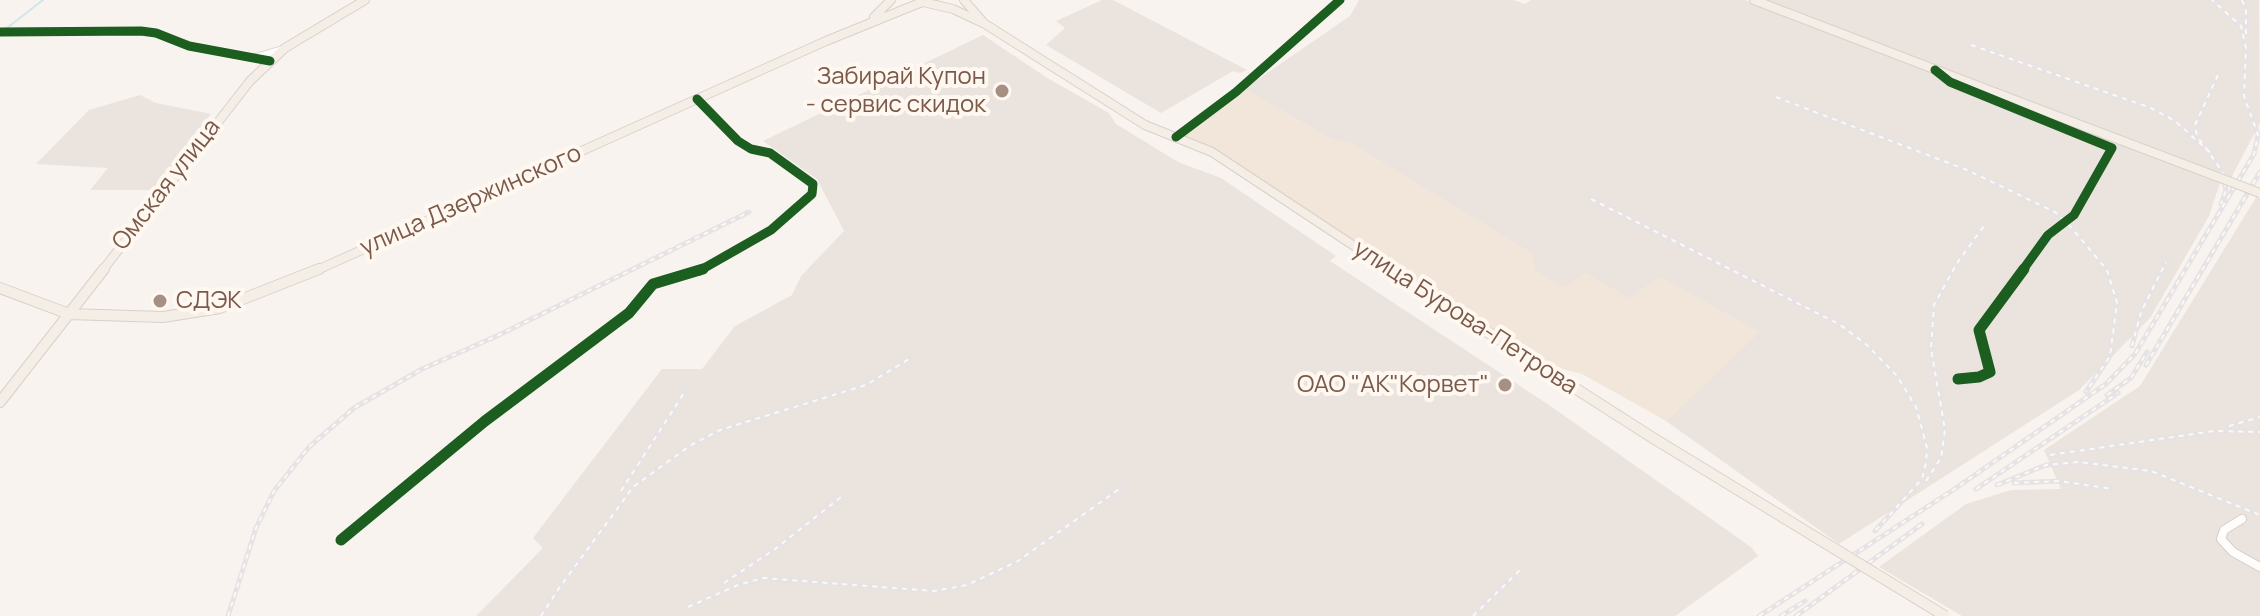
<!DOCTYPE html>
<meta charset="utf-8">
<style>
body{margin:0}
canvas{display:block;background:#f8f3ee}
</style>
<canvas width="2260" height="616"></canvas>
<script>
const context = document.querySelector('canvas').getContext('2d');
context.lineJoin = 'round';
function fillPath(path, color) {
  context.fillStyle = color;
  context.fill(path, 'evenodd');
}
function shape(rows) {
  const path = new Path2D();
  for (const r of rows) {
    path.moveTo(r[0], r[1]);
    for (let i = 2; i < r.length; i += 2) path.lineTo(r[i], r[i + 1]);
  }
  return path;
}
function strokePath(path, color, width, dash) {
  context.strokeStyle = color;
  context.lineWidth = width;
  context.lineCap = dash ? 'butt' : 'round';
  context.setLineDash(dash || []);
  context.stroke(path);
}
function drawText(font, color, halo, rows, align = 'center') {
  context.font = font + ' Manrope,sans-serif';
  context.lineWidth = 8;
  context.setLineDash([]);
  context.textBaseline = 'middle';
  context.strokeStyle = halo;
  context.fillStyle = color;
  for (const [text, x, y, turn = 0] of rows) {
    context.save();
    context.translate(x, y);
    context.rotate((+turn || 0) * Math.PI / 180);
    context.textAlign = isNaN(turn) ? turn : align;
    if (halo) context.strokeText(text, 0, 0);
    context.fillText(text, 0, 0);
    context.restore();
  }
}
fillPath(shape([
 [1244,89,1332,139,1352,144,1533,254,1535,270,1660,277,1759,332,1666,421,1582,374,1537,363,1180,136]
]), '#f2e6db');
fillPath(shape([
 [1102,0,1113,0,1247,70,1240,73,1233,71,1161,113,1046,45,1065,28,1056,21],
 [1359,0,1513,0,1525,4,1531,0,1745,0,2220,183,2209,216,2150,318,2079,390,1839,544,1666,421,1759,332,1660,277,1629,298,1586,273,1563,287,1535,270,1533,254,1352,144,1332,139,1244,89,1350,16],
 [1760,0,2259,0,2260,123,2231,178],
 [983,35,1049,79,1109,113,1116,124,1178,162,1221,178,1336,256,1330,261,1549,405,1751,547,1758,556,1675,616,476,616,543,548,533,538,662,369,702,369,735,326,792,295,801,276,844,231,817,179,763,141],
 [140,95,156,103,211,114,154,190,90,190,108,168,36,164,89,110],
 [2257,196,2260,198,2260,616,1962,616,1879,567,1966,504,2011,490,2061,489,2044,450,2140,386]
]), '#ebe3de');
strokePath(shape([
 [7,28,43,0]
]), '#cde8ea', 2);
const minorFar1 = shape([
 [0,32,141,31,156,33,189,46,270,61],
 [256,57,283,49],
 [1938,72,1950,82,2112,148,2074,215,2048,235,2022,271],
 [697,99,738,141,751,149,770,153,813,184,812,194,771,230,699,271],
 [1176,137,1236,92,1340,0]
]);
const minor = shape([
 [1958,379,1979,377,1990,372,1979,330,2024,269],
 [2242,519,2224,530,2221,539,2233,552,2260,567],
 [341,540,485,421,629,313,653,284,703,269]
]);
const majorFar1 = shape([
 [964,0,983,22],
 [1754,0,2007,97],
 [923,2,953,9,985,24,1145,125,1212,152,1392,271],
 [874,17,891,0],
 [102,271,250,81,285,48,365,0],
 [315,271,826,41,922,2]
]);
const major = shape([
 [1389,269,1653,438],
 [0,288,69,314,163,317,220,308,319,269],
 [0,402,104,269]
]);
strokePath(minorFar1, '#d6cec9', 8);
strokePath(minor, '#d6cec9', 10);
strokePath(majorFar1, '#dad0ca', 10);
strokePath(major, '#dad0ca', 12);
strokePath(minorFar1, '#fefdfc', 6);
strokePath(minor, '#fefdfc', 8);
strokePath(majorFar1, '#f4eee6', 8);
strokePath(major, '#f4eee6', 10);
const rail = shape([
 [2242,0,2246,10,2246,35],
 [1971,45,2151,108,2175,121,2212,154],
 [2218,75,2195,125,2197,136,2222,171,2226,190,2221,204],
 [1776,97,1967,170,2055,212,2070,226,2107,270,2117,303,2110,356,2086,392],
 [1591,199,1839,324,1867,345,1897,376,1916,407,1927,448,1926,463,1922,479,1875,531],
 [2132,346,2141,312,2166,262],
 [2146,365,2260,172],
 [2107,395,2131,378,2147,352],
 [2229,426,2260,417],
 [2050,455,2214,431,2260,432],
 [1926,481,1941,458,1945,430,1931,349,1934,305,1957,263,1984,226],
 [2014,483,2059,481,2113,489],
 [1997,485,2046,465,2079,462,2151,471,2260,515],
 [1976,489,2118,393],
 [621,491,686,390],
 [724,583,775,549,841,497],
 [557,591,633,487,691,445,720,430,866,385,909,359],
 [688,607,738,585,763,578,934,591,967,585,1018,561,1122,487],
 [228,616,256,528,274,491,309,447,354,408,422,369,499,335,749,212],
 [541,616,563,582],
 [1473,616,1521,569],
 [1759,616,1953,490,2106,384,2135,354,2254,154,2258,135,2244,96,2246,48,2241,26,2212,0],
 [1781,616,1805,601],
 [1796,616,1922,524]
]);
strokePath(rail, '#e5e3e6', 5);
strokePath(rail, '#fff8f0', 2, [5]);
const majorBridgeFar1 = shape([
 [2007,97,2260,193]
]);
const majorBridge = shape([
 [1653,438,1945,616]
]);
strokePath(majorBridgeFar1, '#dad0ca', 10, []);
strokePath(majorBridge, '#dad0ca', 12, []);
strokePath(majorBridgeFar1, '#f4eee6', 8);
strokePath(majorBridge, '#f4eee6', 10);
strokePath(shape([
 [0,32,141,31,156,33,189,46,270,61],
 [1935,70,1950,82,2112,148,2074,215,2048,235,2022,271],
 [697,99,738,141,751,149,770,153,813,184,812,194,771,230,699,271],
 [1176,137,1236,92,1340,0]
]), '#1b5e20', 9);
strokePath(shape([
 [1958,379,1979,377,1990,372,1979,330,2024,269],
 [341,540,485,421,629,313,653,284,703,269]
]), '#1b5e20', 11);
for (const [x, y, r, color] of [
 [1002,91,8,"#a68f83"],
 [160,301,8,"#a68f83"],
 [1505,385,8,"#a68f83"]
]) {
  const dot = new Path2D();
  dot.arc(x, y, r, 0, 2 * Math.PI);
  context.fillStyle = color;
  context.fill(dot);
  strokePath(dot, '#fff8f0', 3);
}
drawText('24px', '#7a594a', '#fff8f0', [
 ["Забирай Купон",986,77],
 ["- сервис скидок",986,105],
 ["СДЭК",176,301,"left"],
 ["ОАО \"АК\"Корвет\"",1489,385]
], 'right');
drawText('24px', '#7a594a', '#fff8f0', [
 ["Омская улица",167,185,-52],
 ["улица Дзержинского",471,201,-24],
 ["улица Бурова-Петрова",1465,318,33]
]);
</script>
